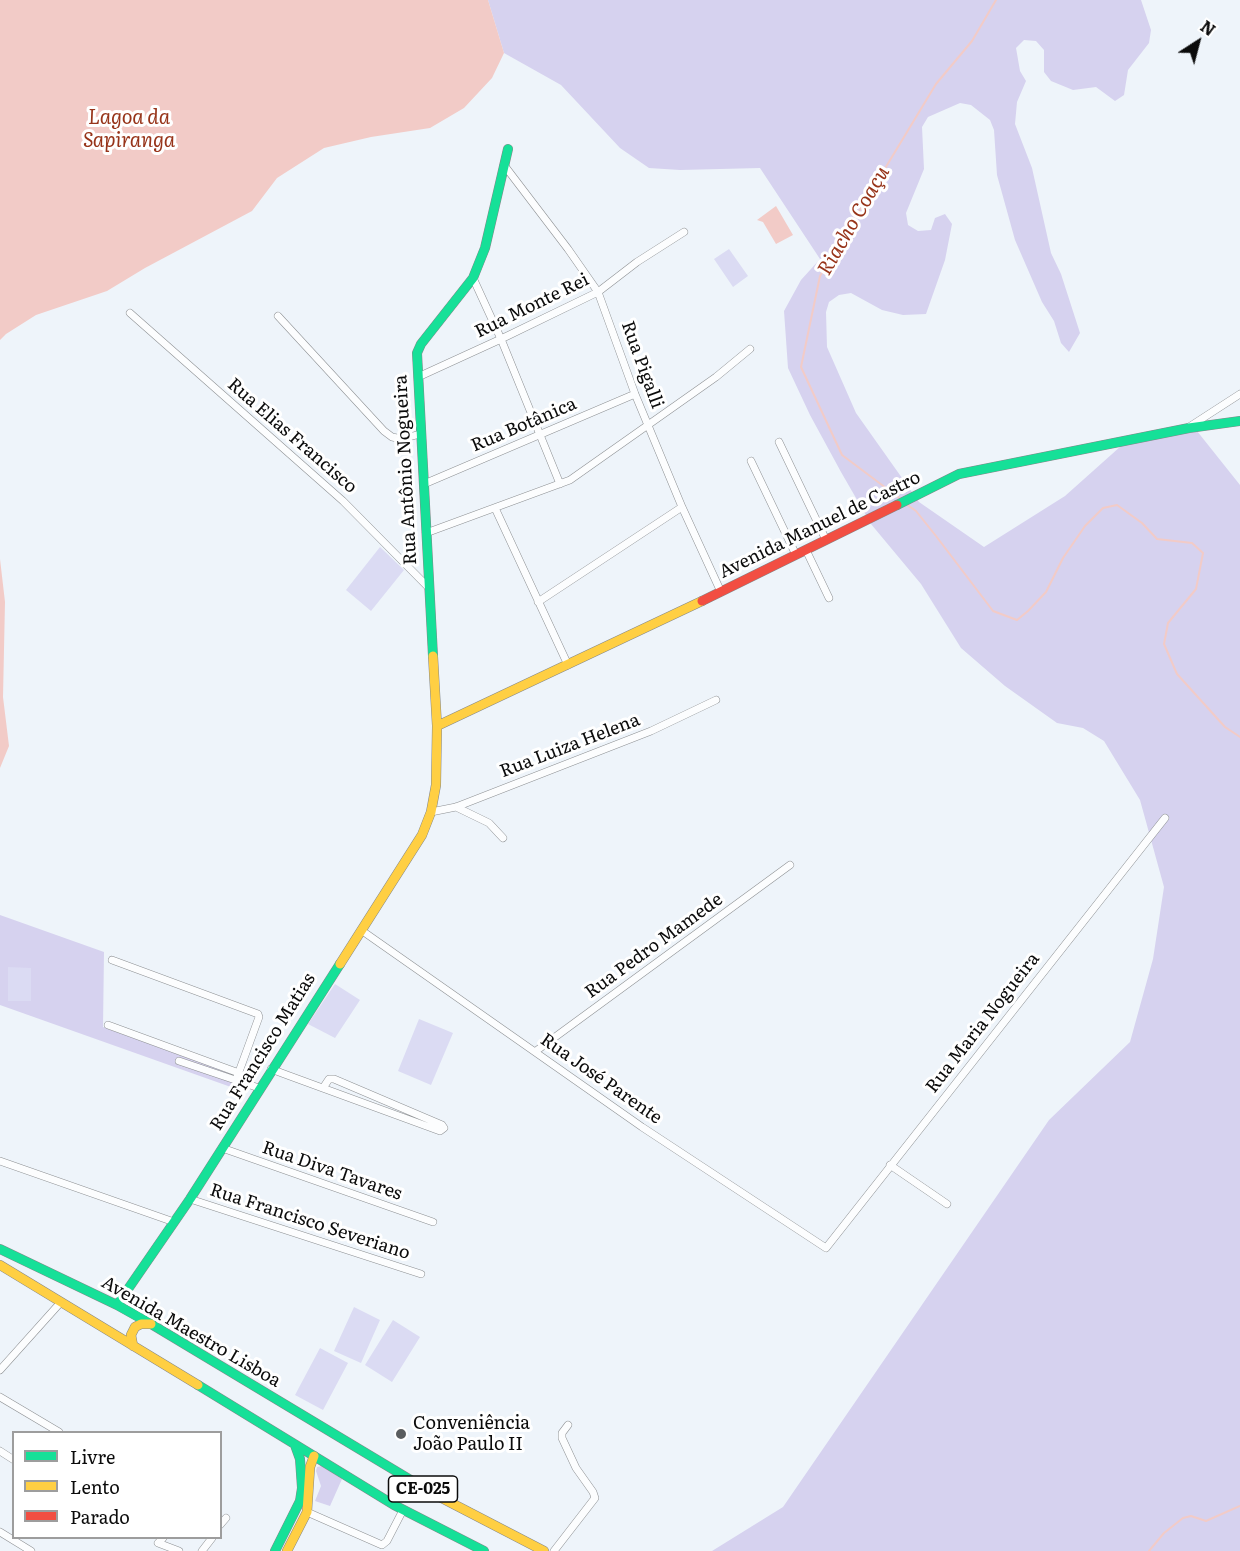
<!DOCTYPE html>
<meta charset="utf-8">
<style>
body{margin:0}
#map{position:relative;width:1240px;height:1551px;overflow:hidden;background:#eef4fa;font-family:Literata,serif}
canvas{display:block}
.legend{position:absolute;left:12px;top:1431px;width:210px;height:108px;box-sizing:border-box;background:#fff;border:2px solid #9d9d9d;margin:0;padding:8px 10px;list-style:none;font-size:18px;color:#0b0b0b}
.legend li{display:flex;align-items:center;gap:12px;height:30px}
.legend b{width:30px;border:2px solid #9d9d9d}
.north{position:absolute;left:1168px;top:12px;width:60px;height:60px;-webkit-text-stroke:4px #fff;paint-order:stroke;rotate:36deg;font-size:16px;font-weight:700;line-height:24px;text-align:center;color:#0b0b0b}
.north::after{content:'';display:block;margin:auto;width:21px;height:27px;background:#0b0b0b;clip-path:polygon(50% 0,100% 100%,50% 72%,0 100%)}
</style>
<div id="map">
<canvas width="1240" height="1551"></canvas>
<ul class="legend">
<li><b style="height:8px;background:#16e098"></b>Livre</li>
<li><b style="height:8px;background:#ffcf43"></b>Lento</li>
<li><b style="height:8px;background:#f24e42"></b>Parado</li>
</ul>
<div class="north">N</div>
</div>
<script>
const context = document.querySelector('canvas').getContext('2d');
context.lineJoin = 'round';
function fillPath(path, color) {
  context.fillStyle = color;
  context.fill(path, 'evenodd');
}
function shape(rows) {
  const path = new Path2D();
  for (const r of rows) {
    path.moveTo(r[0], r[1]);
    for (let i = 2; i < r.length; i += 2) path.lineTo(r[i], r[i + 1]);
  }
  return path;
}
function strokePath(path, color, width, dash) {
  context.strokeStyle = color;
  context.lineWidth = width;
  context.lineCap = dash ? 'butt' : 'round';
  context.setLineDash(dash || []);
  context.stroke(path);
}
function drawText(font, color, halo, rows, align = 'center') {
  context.font = font + ' Literata,serif';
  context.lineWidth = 6;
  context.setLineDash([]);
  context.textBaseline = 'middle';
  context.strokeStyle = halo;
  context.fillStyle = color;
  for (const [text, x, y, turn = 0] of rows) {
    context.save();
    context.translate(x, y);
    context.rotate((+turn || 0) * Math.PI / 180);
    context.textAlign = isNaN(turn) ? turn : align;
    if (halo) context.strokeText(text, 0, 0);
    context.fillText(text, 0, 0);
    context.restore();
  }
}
fillPath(shape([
 [488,0,1141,0,1151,30,1149,43,1128,70,1124,95,1115,101,1096,87,1073,90,1051,81,1044,72,1044,50,1036,41,1024,40,1016,48,1020,71,1026,81,1017,102,1015,124,1032,168,1051,253,1061,274,1080,333,1069,352,1061,343,1054,321,1042,302,1015,240,997,175,994,130,990,120,971,105,960,103,928,117,922,127,924,169,906,213,908,225,918,231,931,230,935,218,945,214,952,224,945,260,926,314,903,315,882,310,851,293,839,295,829,302,826,312,827,347,856,413,919,502,984,547,1065,496,1121,446,1197,431,1240,485,1240,1551,712,1551,783,1507,1049,1120,1130,1042,1153,959,1164,887,1140,800,1104,741,1083,728,1057,723,1005,686,961,648,921,584,871,524,841,472,810,415,788,368,784,311,801,280,820,259,760,168,680,170,649,168,620,148,561,85,504,53],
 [0,915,104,952,103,1027,251,1081,245,1092,0,1005],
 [322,1466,342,1479,330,1506,315,1501,321,1486,316,1471,317,1467]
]), '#d6d2ef');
fillPath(shape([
 [729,249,748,276,733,287,714,259],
 [380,547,404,570,371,611,346,590],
 [8,967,31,968,31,1001,8,1001],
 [335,984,360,1000,335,1038,308,1024],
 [419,1019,453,1033,431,1085,398,1071],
 [354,1307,380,1320,361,1363,334,1351],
 [393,1320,420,1337,392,1382,365,1365],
 [320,1348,348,1363,323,1410,295,1395]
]), '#dbdbf3');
fillPath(shape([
 [0,0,488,0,504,53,492,78,464,108,430,128,371,137,324,148,277,178,252,211,145,268,107,291,36,315,6,334,0,340],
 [776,206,793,235,776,244,763,222,757,220],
 [0,559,5,602,3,697,9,746,0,768]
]), '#f2cbc7');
strokePath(shape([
 [902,500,842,455,801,367,820,276,936,84,972,41,996,0],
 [906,504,916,511,936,536,993,611,1017,620,1028,611,1046,592,1063,558,1085,526,1103,508,1117,505,1142,523,1157,539,1192,543,1203,553,1196,589,1168,623,1164,644,1177,674,1225,727,1240,737],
 [1149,1551,1164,1533,1183,1518,1191,1516,1206,1521,1240,1506]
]), '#f2cbc7', 2);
const street = shape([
 [504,165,568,249,598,292,635,394,682,507,721,592],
 [473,278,501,339,560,484],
 [130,313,343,501,428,587],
 [278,316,384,431,392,437,402,439,420,434],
 [418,377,501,339,598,292,637,262,684,232],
 [1189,427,1240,394],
 [779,442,826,540],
 [751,461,796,555],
 [424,484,635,394],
 [495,508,568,665],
 [426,533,570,480,716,377,750,349],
 [806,550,829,598],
 [538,602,682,507],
 [456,807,489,823,503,838],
 [431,812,456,807,651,731,716,700],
 [361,930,642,1127,826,1248,1165,818],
 [112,960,258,1014,259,1017,236,1080],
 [108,1025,239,1073],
 [536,1051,790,865],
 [179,1061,259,1088],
 [271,1069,287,1075,440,1131,444,1128,442,1125,334,1079,329,1079,323,1088],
 [222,1148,433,1222],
 [0,1161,174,1222],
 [890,1165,947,1204],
 [190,1199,421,1274],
 [0,1370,61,1302],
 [0,1397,59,1432],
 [0,1451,14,1460],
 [307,1512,382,1545,387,1541,403,1510],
 [220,1525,226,1518],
 [0,1532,31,1551],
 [163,1538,158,1543,179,1551],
 [202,1551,212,1538],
 [554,1551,595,1498,593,1492,576,1468,562,1438,562,1433,568,1425]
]);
const fast = shape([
 [897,505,959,474,1189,428,1240,421],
 [433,656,417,353,421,344,473,278,485,248,508,149],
 [0,1249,117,1305,151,1324,434,1494],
 [117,1305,190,1199,340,964],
 [198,1385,394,1505,484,1551],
 [275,1551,300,1501,302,1488,300,1459,295,1445]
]);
const slow = shape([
 [437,726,702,601],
 [340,964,422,835,431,812,436,785,437,726,433,656],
 [0,1265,198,1385],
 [133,1346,131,1335,135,1327,141,1324,151,1324],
 [434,1494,544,1551],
 [287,1551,307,1512,310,1467,314,1456]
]);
const jam = shape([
 [702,601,897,505]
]);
strokePath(street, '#8d9093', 8);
strokePath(fast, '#848789', 10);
strokePath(slow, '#848789', 10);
strokePath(jam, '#848789', 10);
strokePath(street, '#fcfdfe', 7);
strokePath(fast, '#16e098', 9);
strokePath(slow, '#ffcf43', 9);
strokePath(jam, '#f24e42', 9);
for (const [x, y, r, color] of [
 [401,1434,6,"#5a5d5f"]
]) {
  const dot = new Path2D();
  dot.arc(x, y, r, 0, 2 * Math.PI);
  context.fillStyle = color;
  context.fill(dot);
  strokePath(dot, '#fff', 2);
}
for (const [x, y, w] of [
 [423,1489,69]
]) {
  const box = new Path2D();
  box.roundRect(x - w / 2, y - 13, w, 26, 4.5);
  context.fillStyle = '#fff';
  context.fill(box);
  strokePath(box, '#0b0b0b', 1.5);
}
drawText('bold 16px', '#0b0b0b', null, [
 ["CE-025",423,1489]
]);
drawText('18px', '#0b0b0b', '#fff', [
 ["Rua Monte Rei",532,306,-26],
 ["Rua Pigalli",642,365,70],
 ["Rua Botânica",524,425,-23],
 ["Rua Elias Francisco",292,436,41],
 ["Rua Antônio Nogueira",406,470,-93],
 ["Avenida Manuel de Castro",820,525,-26],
 ["Rua Luiza Helena",570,746,-21],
 ["Rua Pedro Mamede",654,946,-36],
 ["Rua Maria Nogueira",983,1023,-52],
 ["Rua Francisco Matias",263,1052,-58],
 ["Rua José Parente",601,1079,35],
 ["Rua Diva Tavares",332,1171,19],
 ["Rua Francisco Severiano",310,1222,18],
 ["Avenida Maestro Lisboa",191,1332,30]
]);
drawText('18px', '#0b0b0b', '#fff', [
 ["Conveniência",413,1424],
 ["João Paulo II",413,1445]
], 'left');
drawText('italic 20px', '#97341a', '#fff', [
 ["Lagoa da",129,118],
 ["Sapiranga",129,141],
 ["Riacho Coaçu",854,221,-60]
]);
</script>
